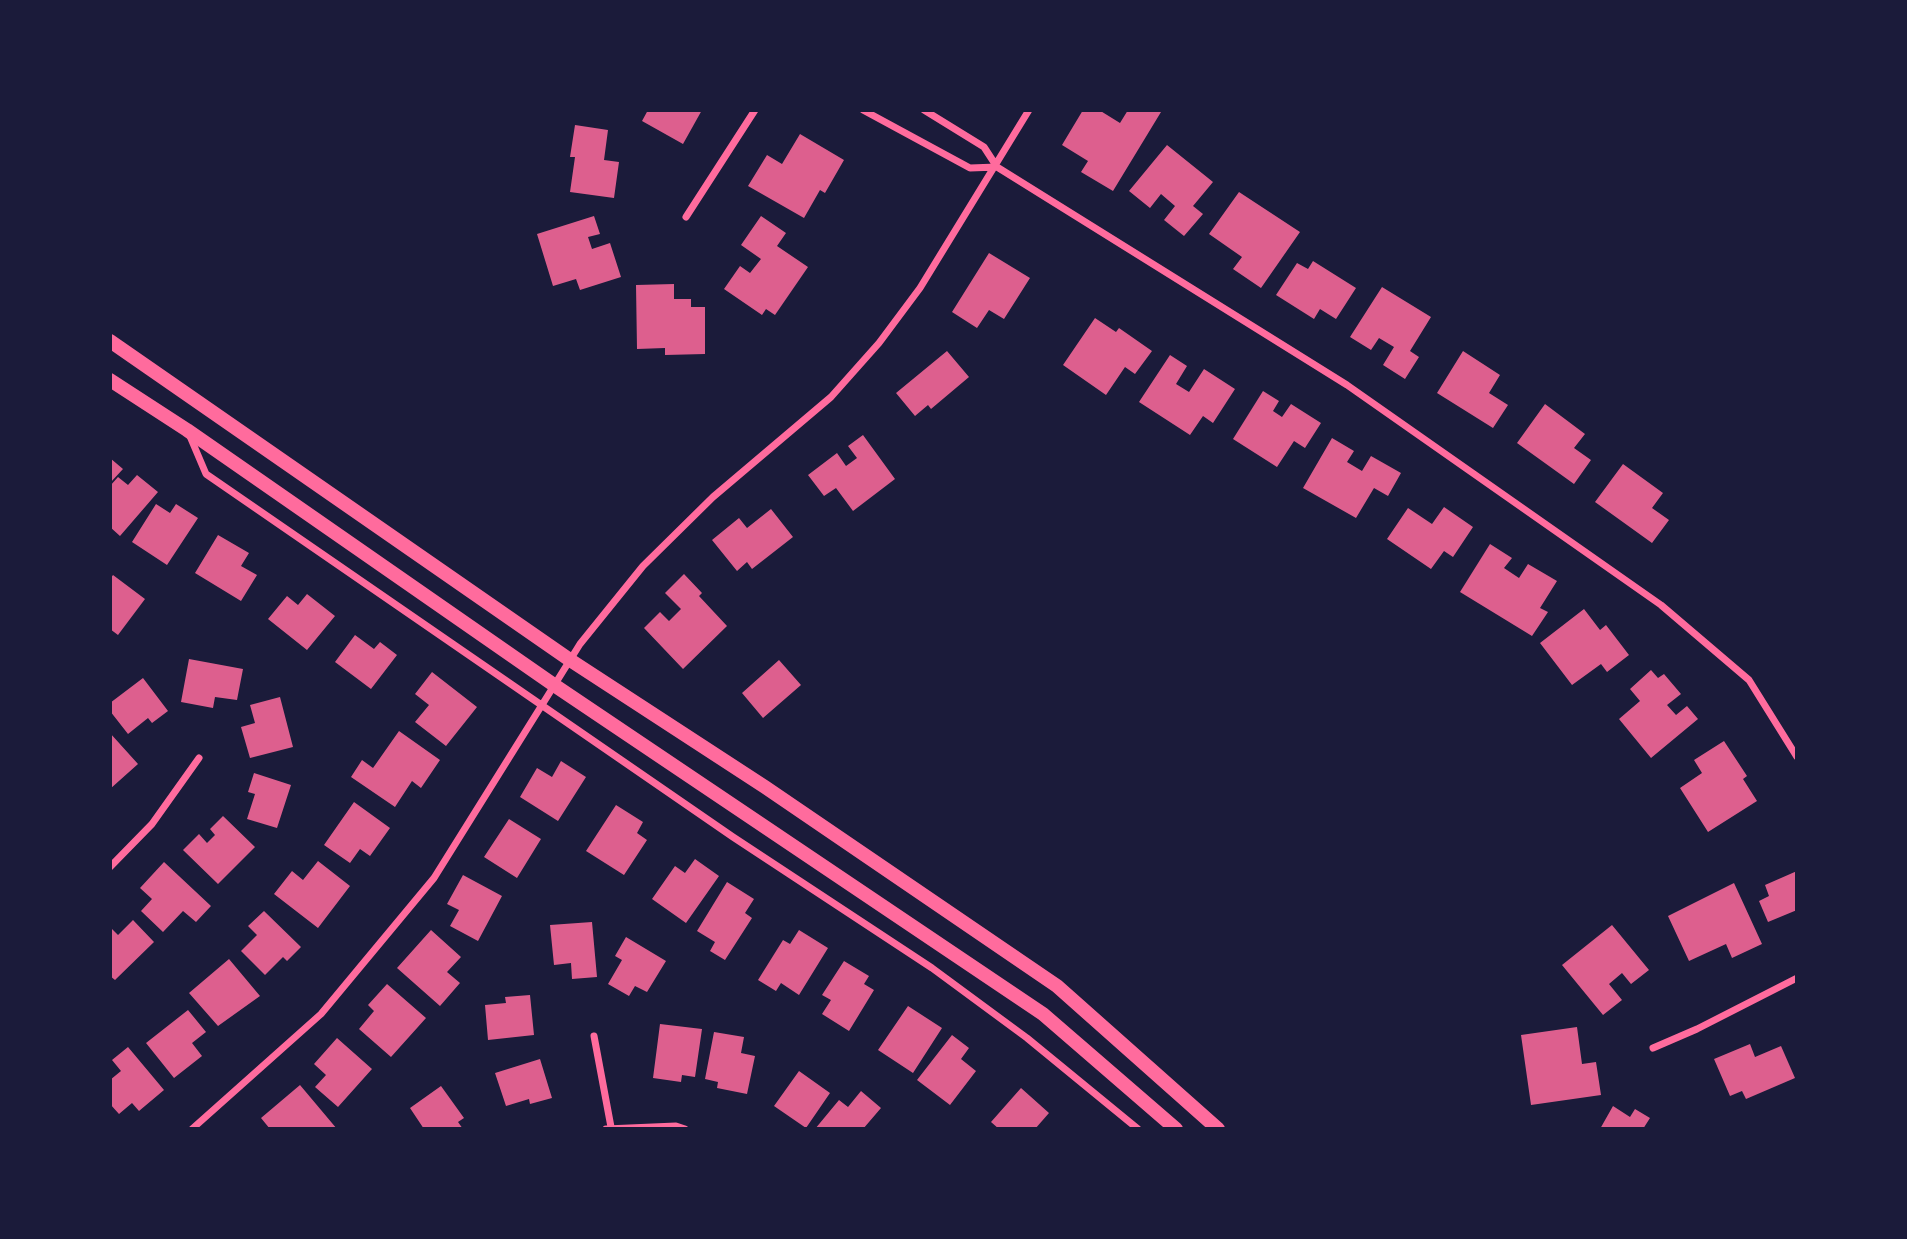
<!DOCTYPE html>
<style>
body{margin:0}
#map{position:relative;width:1907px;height:1239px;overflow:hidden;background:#1b1b3a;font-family:Overpass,sans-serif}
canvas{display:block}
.frame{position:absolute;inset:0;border:112px solid #1b1b3a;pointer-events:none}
</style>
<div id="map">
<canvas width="1907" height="1239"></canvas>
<div class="frame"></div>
</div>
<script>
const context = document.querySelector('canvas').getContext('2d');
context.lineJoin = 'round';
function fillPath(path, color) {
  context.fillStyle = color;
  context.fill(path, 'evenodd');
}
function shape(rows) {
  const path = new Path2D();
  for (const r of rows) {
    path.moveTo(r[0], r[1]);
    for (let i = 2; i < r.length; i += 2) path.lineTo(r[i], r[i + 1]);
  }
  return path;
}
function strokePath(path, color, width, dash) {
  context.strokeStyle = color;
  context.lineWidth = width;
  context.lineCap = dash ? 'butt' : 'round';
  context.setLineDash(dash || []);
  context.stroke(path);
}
fillPath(shape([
 [648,110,702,110,683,144,642,121],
 [1083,110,1099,110,1120,123,1128,110,1161,112,1113,191,1081,172,1088,161,1062,145],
 [575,125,608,130,604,160,619,162,614,198,570,192,575,157,570,157],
 [800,134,844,160,825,193,820,190,804,218,748,186,767,155,782,164],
 [1167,145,1213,182,1193,206,1203,214,1184,236,1164,220,1175,206,1161,194,1150,208,1129,191],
 [1239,192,1300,232,1261,288,1233,269,1242,257,1209,234],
 [594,216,600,234,588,237,592,249,610,243,621,277,580,290,576,279,553,286,537,234],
 [761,216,786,233,777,246,808,267,775,315,766,309,762,315,724,289,740,266,750,273,761,259,741,245],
 [989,253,1030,278,1004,319,989,310,977,328,952,312],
 [1313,261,1356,288,1336,319,1320,309,1314,319,1276,295,1297,263,1308,269],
 [674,284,674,299,691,299,691,307,705,307,705,354,665,355,665,348,637,349,636,285],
 [1382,287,1431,317,1410,351,1419,357,1405,379,1383,365,1394,347,1379,338,1371,350,1350,337],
 [1095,318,1116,332,1119,328,1152,351,1135,374,1125,367,1106,395,1063,365],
 [947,351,969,377,931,409,928,405,915,416,896,393],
 [1463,351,1500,375,1489,393,1508,405,1493,428,1437,393],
 [1170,355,1187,366,1176,384,1189,392,1204,369,1235,389,1213,423,1203,416,1190,435,1139,402],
 [1263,391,1279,401,1273,411,1282,417,1291,404,1321,423,1305,448,1294,441,1277,467,1233,439],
 [1545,404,1585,434,1574,448,1591,460,1574,484,1517,443],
 [863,435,895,479,853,511,836,488,824,496,808,475,837,453,846,466,857,458,848,446],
 [1332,438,1354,451,1347,462,1362,471,1371,456,1401,473,1388,496,1374,488,1356,518,1303,488],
 [110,458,123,469,110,483],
 [1623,464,1663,493,1652,508,1669,520,1652,543,1595,502],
 [137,475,158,492,120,536,110,527,110,486,118,477,128,485],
 [156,504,170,513,176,504,198,518,167,565,132,542],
 [1444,507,1473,527,1453,557,1444,551,1431,569,1387,539,1408,508,1432,524],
 [771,509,793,537,752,569,747,562,737,571,712,540,739,518,747,528],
 [218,535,249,553,241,566,257,575,241,601,195,573],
 [1490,544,1512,558,1504,568,1519,578,1528,564,1557,581,1540,608,1548,612,1532,636,1460,592],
 [684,574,702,593,699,596,727,626,683,669,644,628,660,612,669,621,681,609,665,593],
 [113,575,145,599,118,635,110,629,110,579],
 [307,594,335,616,307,650,268,619,287,596,298,605],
 [1584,609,1600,630,1606,625,1629,655,1607,672,1601,664,1572,685,1540,643],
 [355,635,374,649,380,642,397,655,371,689,335,662],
 [189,659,243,669,237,700,215,697,213,708,181,702],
 [779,660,801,685,763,718,742,693],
 [1651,670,1658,678,1664,674,1681,694,1667,705,1676,715,1687,706,1698,719,1651,758,1619,719,1640,701,1630,689],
 [432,672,477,707,446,746,415,722,429,705,415,694],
 [143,678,168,711,152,723,148,718,128,734,110,711,110,703],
 [280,697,293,747,250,758,241,727,255,723,250,705],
 [399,731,440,760,421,788,412,781,395,807,351,777,362,760,373,768],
 [110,733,138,764,110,789],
 [1724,741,1747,776,1743,779,1757,801,1708,832,1680,788,1702,773,1694,760],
 [561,761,586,777,558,821,520,797,537,768,552,777],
 [254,773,291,785,277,828,247,819,255,794,248,792],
 [354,802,390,828,370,856,360,849,350,863,324,845],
 [616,805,643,822,637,833,647,840,624,875,586,851],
 [223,816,255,847,218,884,183,850,199,834,207,843,215,835,210,829],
 [509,819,541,839,517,878,484,857],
 [695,859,719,876,686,923,652,899,675,866,685,873],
 [318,861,350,886,318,928,274,894,292,871,303,880],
 [164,862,211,906,196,922,183,911,163,932,141,911,152,899,140,888],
 [1797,871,1797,910,1768,922,1759,901,1769,896,1765,885],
 [463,875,502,896,478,941,450,926,459,910,447,904],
 [727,882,754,899,745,913,752,918,725,960,710,951,715,942,697,931],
 [1734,883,1762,944,1732,958,1726,944,1689,961,1668,916],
 [264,911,301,947,287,961,283,957,265,975,241,951,257,935,248,926],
 [133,920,154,942,115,980,110,976,110,927,118,935],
 [592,922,597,977,572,979,571,963,554,965,550,925],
 [1612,925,1649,970,1631,984,1622,973,1609,984,1622,1000,1603,1015,1562,965],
 [431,930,461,957,447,972,460,983,440,1006,397,968],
 [799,930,828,948,799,995,781,983,776,991,758,980,783,940,790,944],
 [626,937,666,961,647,992,635,986,629,996,608,984,622,960,615,956],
 [229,959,260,996,218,1026,189,993],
 [844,961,869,976,864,984,874,990,849,1031,822,1014,831,1000,822,995],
 [387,984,426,1018,391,1057,359,1029,374,1011,368,1005],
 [530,995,534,1035,488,1040,485,1005,506,1003,505,997],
 [908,1006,942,1028,913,1073,878,1050],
 [188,1010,206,1032,192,1043,202,1056,174,1078,146,1043],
 [660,1024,702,1029,695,1077,682,1075,681,1082,653,1078],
 [1577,1027,1582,1064,1596,1062,1601,1095,1531,1105,1521,1035],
 [714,1032,744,1037,741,1053,755,1056,747,1094,717,1088,718,1082,705,1079],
 [952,1035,969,1048,961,1059,976,1071,950,1105,917,1080],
 [337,1038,372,1069,338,1107,315,1087,326,1075,314,1064],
 [1750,1044,1755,1057,1781,1046,1795,1078,1746,1099,1742,1091,1730,1096,1714,1059],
 [128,1047,164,1090,139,1111,132,1103,119,1114,110,1104,110,1080,121,1071,112,1060],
 [540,1059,552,1098,530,1104,529,1099,506,1106,495,1073],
 [799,1071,830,1093,806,1128,774,1106],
 [300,1085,337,1129,270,1129,261,1118],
 [441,1086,464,1118,458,1122,463,1129,424,1129,410,1108],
 [1021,1088,1049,1113,1035,1129,999,1129,991,1122],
 [861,1091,881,1108,863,1129,815,1129,839,1100,848,1107],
 [1613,1106,1630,1117,1635,1109,1650,1118,1643,1129,1600,1129]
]), '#dd5f8e');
strokePath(shape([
 [863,110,970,168,997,167],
 [924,110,984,147,997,167,1347,385,1661,605,1749,680,1797,757],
 [686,217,755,110],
 [189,434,206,474,733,837,932,968,1027,1038,1138,1129],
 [110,867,152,824,199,758],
 [594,1036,611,1127],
 [1653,1048,1697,1029,1797,978],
 [192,1129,321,1014,434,878,580,644,643,566,713,497,831,397,879,343,920,288,1029,110],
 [606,1129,676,1126,685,1129]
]), '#ff6b9d', 7);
strokePath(shape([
 [110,341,570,660,765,787,1057,986,1218,1129],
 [110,380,187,430,554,685,1043,1014,1176,1129]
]), '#ff6b9d', 14);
</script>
